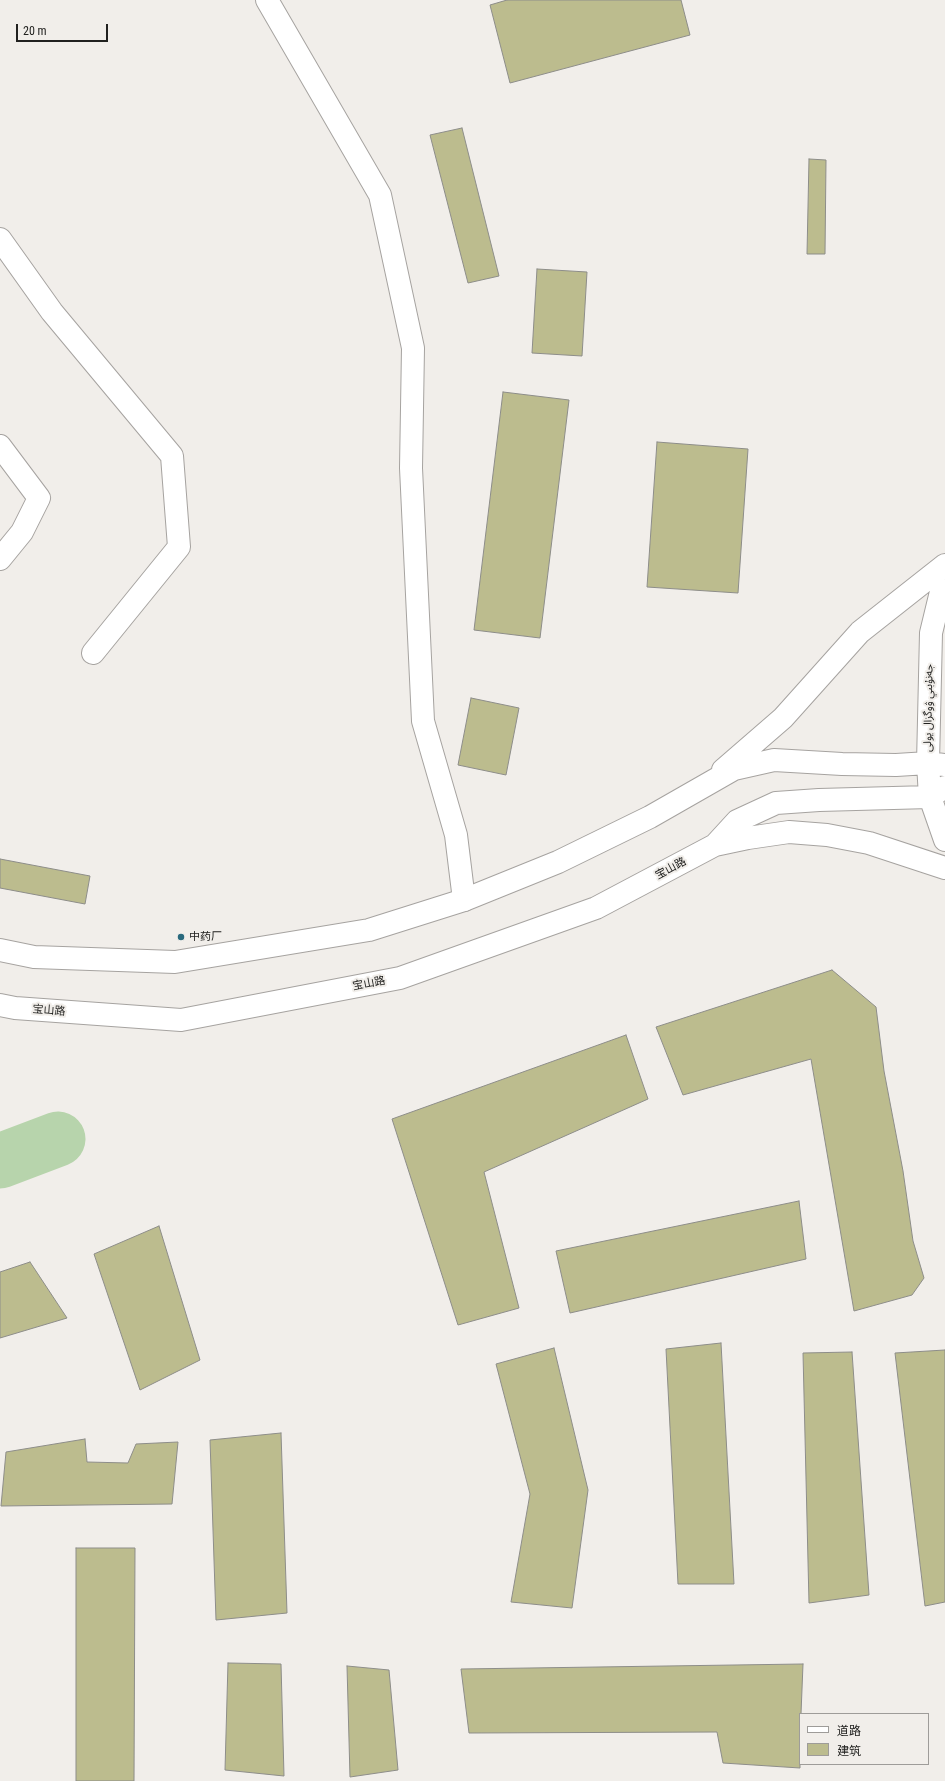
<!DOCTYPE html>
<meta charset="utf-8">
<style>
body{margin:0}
#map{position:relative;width:945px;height:1781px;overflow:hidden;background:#f1eeea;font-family:"Roboto Condensed","Noto Sans SC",sans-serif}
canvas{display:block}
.legend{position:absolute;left:799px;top:1713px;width:130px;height:52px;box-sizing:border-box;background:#f1eeea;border:1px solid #9e9c99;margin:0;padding:5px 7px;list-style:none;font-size:12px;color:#21211f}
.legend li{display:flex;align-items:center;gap:8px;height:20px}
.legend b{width:20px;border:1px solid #9e9c99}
.scale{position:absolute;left:16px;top:24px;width:92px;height:18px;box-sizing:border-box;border:2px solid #21211f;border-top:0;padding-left:5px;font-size:12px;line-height:14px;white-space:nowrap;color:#21211f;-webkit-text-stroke:3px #f1eeea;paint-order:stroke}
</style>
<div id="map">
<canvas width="945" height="1781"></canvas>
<ul class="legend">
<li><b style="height:5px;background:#fff"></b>道路</li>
<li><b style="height:11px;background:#bcbc8e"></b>建筑</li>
</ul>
<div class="scale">20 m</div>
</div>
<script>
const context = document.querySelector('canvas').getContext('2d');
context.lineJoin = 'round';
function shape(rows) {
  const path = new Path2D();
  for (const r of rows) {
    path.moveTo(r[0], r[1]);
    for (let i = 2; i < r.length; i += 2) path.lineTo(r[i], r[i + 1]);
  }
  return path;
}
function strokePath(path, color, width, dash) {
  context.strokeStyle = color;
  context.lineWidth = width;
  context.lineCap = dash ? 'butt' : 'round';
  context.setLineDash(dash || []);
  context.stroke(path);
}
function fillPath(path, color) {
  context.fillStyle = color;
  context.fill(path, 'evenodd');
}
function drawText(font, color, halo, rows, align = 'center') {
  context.font = font + ' "Roboto Condensed","Noto Sans Arabic","Noto Sans SC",sans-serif';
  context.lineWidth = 4;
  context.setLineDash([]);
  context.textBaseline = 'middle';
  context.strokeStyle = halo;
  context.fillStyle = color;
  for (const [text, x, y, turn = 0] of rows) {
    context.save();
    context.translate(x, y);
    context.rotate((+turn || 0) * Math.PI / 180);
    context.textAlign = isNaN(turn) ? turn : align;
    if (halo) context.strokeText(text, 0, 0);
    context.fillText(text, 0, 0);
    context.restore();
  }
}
strokePath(shape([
 [0,1161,58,1139]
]), '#b7d4ac', 55);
const building = shape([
 [507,0,681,0,690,35,510,83,490,5,507,0],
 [462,128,499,276,468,283,430,135,462,128],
 [809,159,826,160,825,254,807,254,809,159],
 [537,269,587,272,582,356,532,353,537,269],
 [503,392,569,400,540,638,474,630,503,392],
 [657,442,748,449,738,593,647,587,657,442],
 [471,698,519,708,506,775,458,765,471,698],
 [0,859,90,876,85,904,0,888,0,859],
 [832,970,876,1007,884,1071,903,1171,913,1241,924,1278,912,1295,854,1311,811,1059,683,1095,656,1027,832,970],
 [626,1035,648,1099,484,1172,519,1308,458,1325,392,1119,626,1035],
 [799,1201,806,1259,570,1313,556,1251,799,1201],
 [159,1226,200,1360,140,1390,94,1254,159,1226],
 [30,1262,67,1318,0,1338,0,1272,30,1262],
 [721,1343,734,1584,678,1584,666,1349,721,1343],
 [554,1348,588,1490,572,1608,511,1602,530,1494,496,1364,554,1348],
 [945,1350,945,1602,925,1606,895,1353,945,1350],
 [852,1352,869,1595,809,1603,803,1353,852,1352],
 [281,1433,287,1613,216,1620,210,1440,281,1433],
 [85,1439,87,1462,128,1463,136,1444,178,1442,172,1504,1,1506,6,1452,85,1439],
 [76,1548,135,1548,134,1781,76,1781,76,1548],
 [228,1663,281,1664,284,1776,225,1770,228,1663],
 [803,1664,801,1714,800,1714,800,1768,723,1763,717,1732,469,1733,461,1669,803,1664],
 [347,1666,389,1670,398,1770,350,1777,347,1666]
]);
fillPath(building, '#bcbc8e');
strokePath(building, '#8d8d89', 1);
const street = shape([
 [267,0,380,195,413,348,411,468,423,721,456,835,464,900],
 [0,239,52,312,172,456,179,547,93,653],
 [0,446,39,498,22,532,0,559]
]);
const primary = shape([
 [945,575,931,633,928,763,930,797,945,840],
 [723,770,783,718,860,632,945,565],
 [715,845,737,821,776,803,819,800,930,797,945,787],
 [0,950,34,957,175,962,369,930,464,900,558,862,650,817,734,769,774,760,842,764,896,765,928,763,945,765],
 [0,1005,15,1008,181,1020,400,978,596,908,715,845,748,838,789,832,827,835,869,843,945,868]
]);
strokePath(street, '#a6a3a0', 24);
strokePath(primary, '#a6a3a0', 24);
strokePath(street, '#fff', 22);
strokePath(primary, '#fff', 22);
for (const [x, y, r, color] of [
 [181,937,4,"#29697d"]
]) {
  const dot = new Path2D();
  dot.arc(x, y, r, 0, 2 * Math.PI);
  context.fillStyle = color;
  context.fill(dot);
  strokePath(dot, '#f1eeea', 1.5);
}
drawText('11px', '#21211f', '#f1eeea', [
 ["جەنۇبىي ۋوگزال يولى",929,708,-89],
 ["宝山路",671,869,-28],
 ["宝山路",369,984,-11],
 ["宝山路",49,1011,4]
]);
drawText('11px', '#21211f', '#f1eeea', [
 ["中药厂",189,937]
], 'left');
</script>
